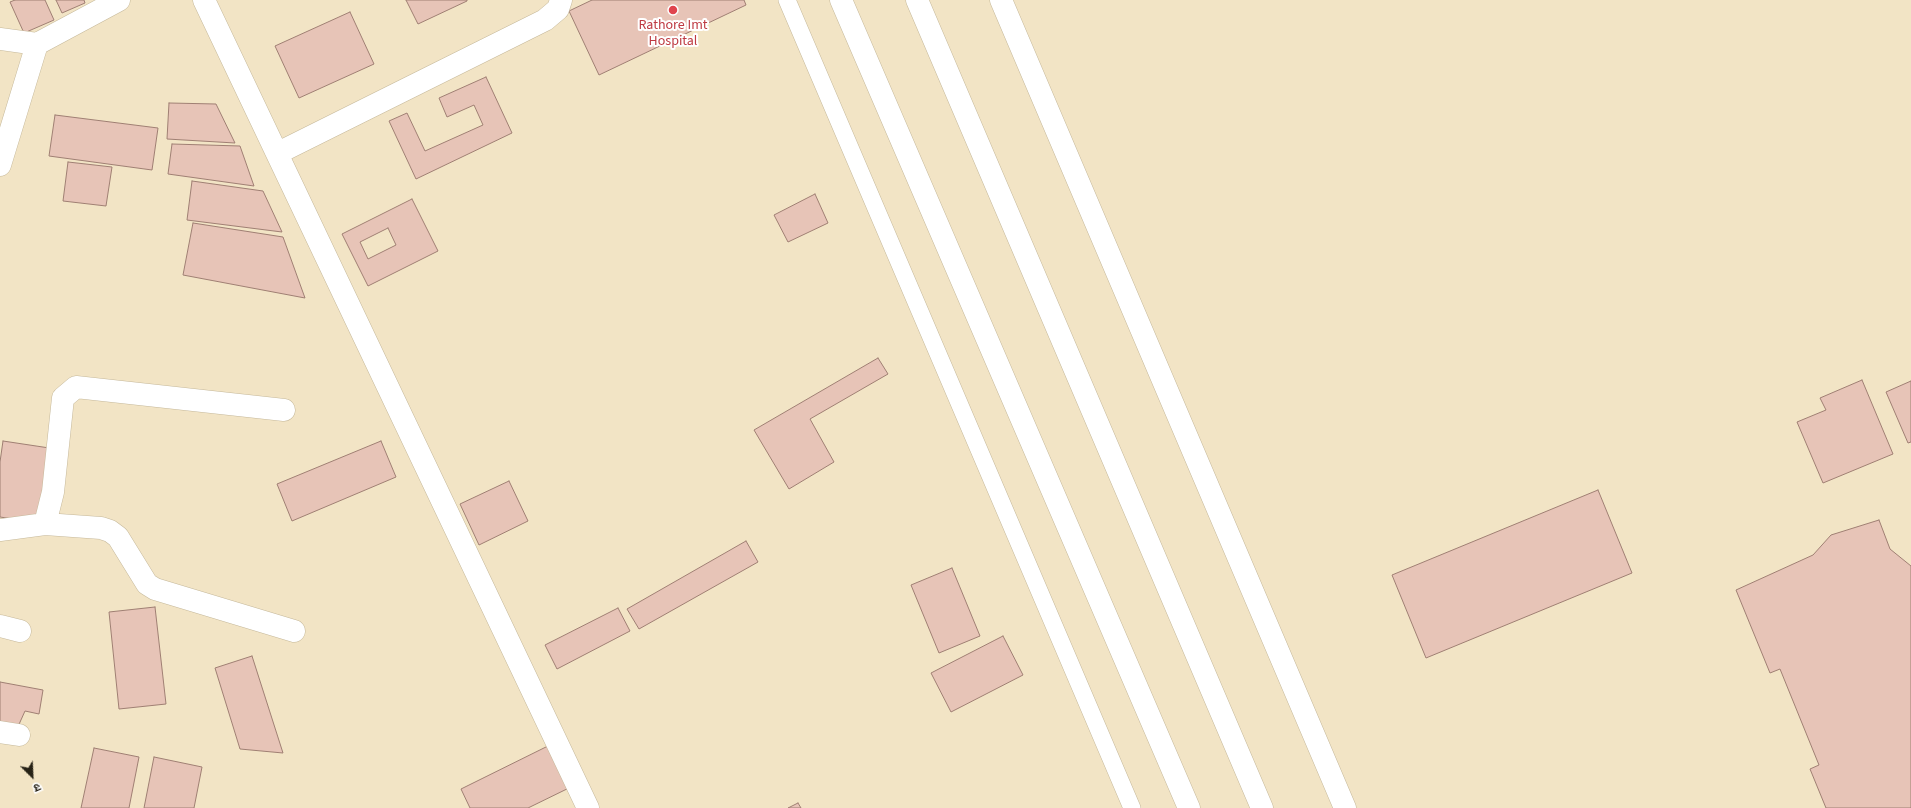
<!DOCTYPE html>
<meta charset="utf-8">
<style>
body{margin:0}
#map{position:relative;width:1911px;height:808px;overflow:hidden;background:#f2e4c5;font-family:"Source Sans 3","Noto Sans Devanagari",sans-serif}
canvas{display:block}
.north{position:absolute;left:12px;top:756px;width:40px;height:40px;-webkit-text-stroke:3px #fff;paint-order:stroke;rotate:156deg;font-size:11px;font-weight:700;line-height:16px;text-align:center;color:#272216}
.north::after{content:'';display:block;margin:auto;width:14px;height:18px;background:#272216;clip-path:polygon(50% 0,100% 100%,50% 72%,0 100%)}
</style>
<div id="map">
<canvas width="1911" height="808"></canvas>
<div class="north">उ</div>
</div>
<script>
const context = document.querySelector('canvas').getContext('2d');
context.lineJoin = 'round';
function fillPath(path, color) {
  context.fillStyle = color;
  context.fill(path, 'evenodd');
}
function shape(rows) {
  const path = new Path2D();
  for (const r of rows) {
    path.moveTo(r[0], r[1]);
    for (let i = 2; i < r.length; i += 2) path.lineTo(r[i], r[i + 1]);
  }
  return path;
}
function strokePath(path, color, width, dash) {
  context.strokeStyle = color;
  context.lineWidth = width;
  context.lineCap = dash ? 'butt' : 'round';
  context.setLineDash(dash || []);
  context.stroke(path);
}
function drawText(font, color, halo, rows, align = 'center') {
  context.font = font + ' "Source Sans 3",sans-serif';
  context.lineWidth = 4;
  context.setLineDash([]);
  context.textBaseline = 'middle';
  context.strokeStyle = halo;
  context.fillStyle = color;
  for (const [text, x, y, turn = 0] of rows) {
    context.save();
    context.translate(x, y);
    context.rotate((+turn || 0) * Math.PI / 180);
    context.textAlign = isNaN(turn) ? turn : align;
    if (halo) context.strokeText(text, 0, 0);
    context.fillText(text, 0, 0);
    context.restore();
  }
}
const building = shape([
 [15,0,45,0,54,20,24,33,10,2,15,0],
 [56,0,84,0,85,3,62,13,56,0],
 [406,0,467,0,467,1,418,24,406,0],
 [592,0,744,0,746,5,599,75,569,11,592,0],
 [350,12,374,64,299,98,275,46,350,12],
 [486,77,512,133,416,179,389,121,407,113,425,151,483,125,474,105,447,117,439,98,486,77],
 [169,103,216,104,235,143,167,139,169,103],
 [55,115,158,128,152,170,49,156,55,115],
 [172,144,240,146,254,186,168,174,172,144],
 [68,162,112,167,106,206,63,201,68,162],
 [192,181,263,191,282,232,187,220,192,181],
 [815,194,828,223,788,242,774,215,815,194],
 [412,199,438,251,368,286,342,234,412,199],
 [388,228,396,245,368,259,360,242,388,228],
 [193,223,283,237,305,298,183,275,193,223],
 [878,358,888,374,810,419,834,462,789,489,754,430,878,358],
 [1862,380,1893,454,1823,483,1797,422,1826,410,1820,398,1862,380],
 [1911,381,1911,442,1908,443,1886,392,1911,381],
 [3,441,56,449,39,523,0,517,0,462,3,441],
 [381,441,396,477,292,521,277,484,381,441],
 [509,481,528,521,479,545,460,504,509,481],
 [1598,490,1632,573,1426,658,1392,575,1598,490],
 [1879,520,1890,549,1911,566,1911,808,1826,808,1810,769,1819,765,1780,669,1770,673,1736,590,1813,555,1831,535,1879,520],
 [746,541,758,562,639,629,627,609,746,541],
 [952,568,980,636,939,653,911,585,952,568],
 [155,607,166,704,119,709,109,612,155,607],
 [618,608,630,631,557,669,545,645,618,608],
 [1003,636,1023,675,951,712,931,673,1003,636],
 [252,656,283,753,240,749,215,668,252,656],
 [0,682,43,690,39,714,25,711,16,731,0,728,0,682],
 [552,744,573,786,528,808,470,808,461,789,552,744],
 [94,748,139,757,129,808,81,808,94,748],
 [154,757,202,767,194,808,144,808,154,757],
 [798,803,801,808,788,808,798,803]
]);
fillPath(building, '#e7c4b7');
strokePath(building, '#9f7f73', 1);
const service = shape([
 [787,0,1132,808]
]);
const minor = shape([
 [204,0,588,808],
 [1001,0,1345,808],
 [0,39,37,44,119,0],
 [278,153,545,20,558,9,561,0],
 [0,165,37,44],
 [45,524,53,492,63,398,76,387,284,410],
 [0,530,45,524,101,528,110,531,118,537,147,584,155,589,294,631],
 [0,626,20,631],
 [0,732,19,735]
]);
const tertiary = shape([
 [841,0,1189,808],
 [917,0,1262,808]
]);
strokePath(service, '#c5b89a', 18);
strokePath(minor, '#c5b89a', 23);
strokePath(tertiary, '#c5b89a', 23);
strokePath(service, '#fff', 17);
strokePath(minor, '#fff', 22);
strokePath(tertiary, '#fff', 22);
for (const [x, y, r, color] of [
 [673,10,5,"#e0444e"]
]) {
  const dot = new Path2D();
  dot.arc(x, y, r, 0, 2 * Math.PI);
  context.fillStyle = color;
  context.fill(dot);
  strokePath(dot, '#fff', 1.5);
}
drawText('14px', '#be3a42', '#fff', [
 ["Rathore Imt",673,26],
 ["Hospital",673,42]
]);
</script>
